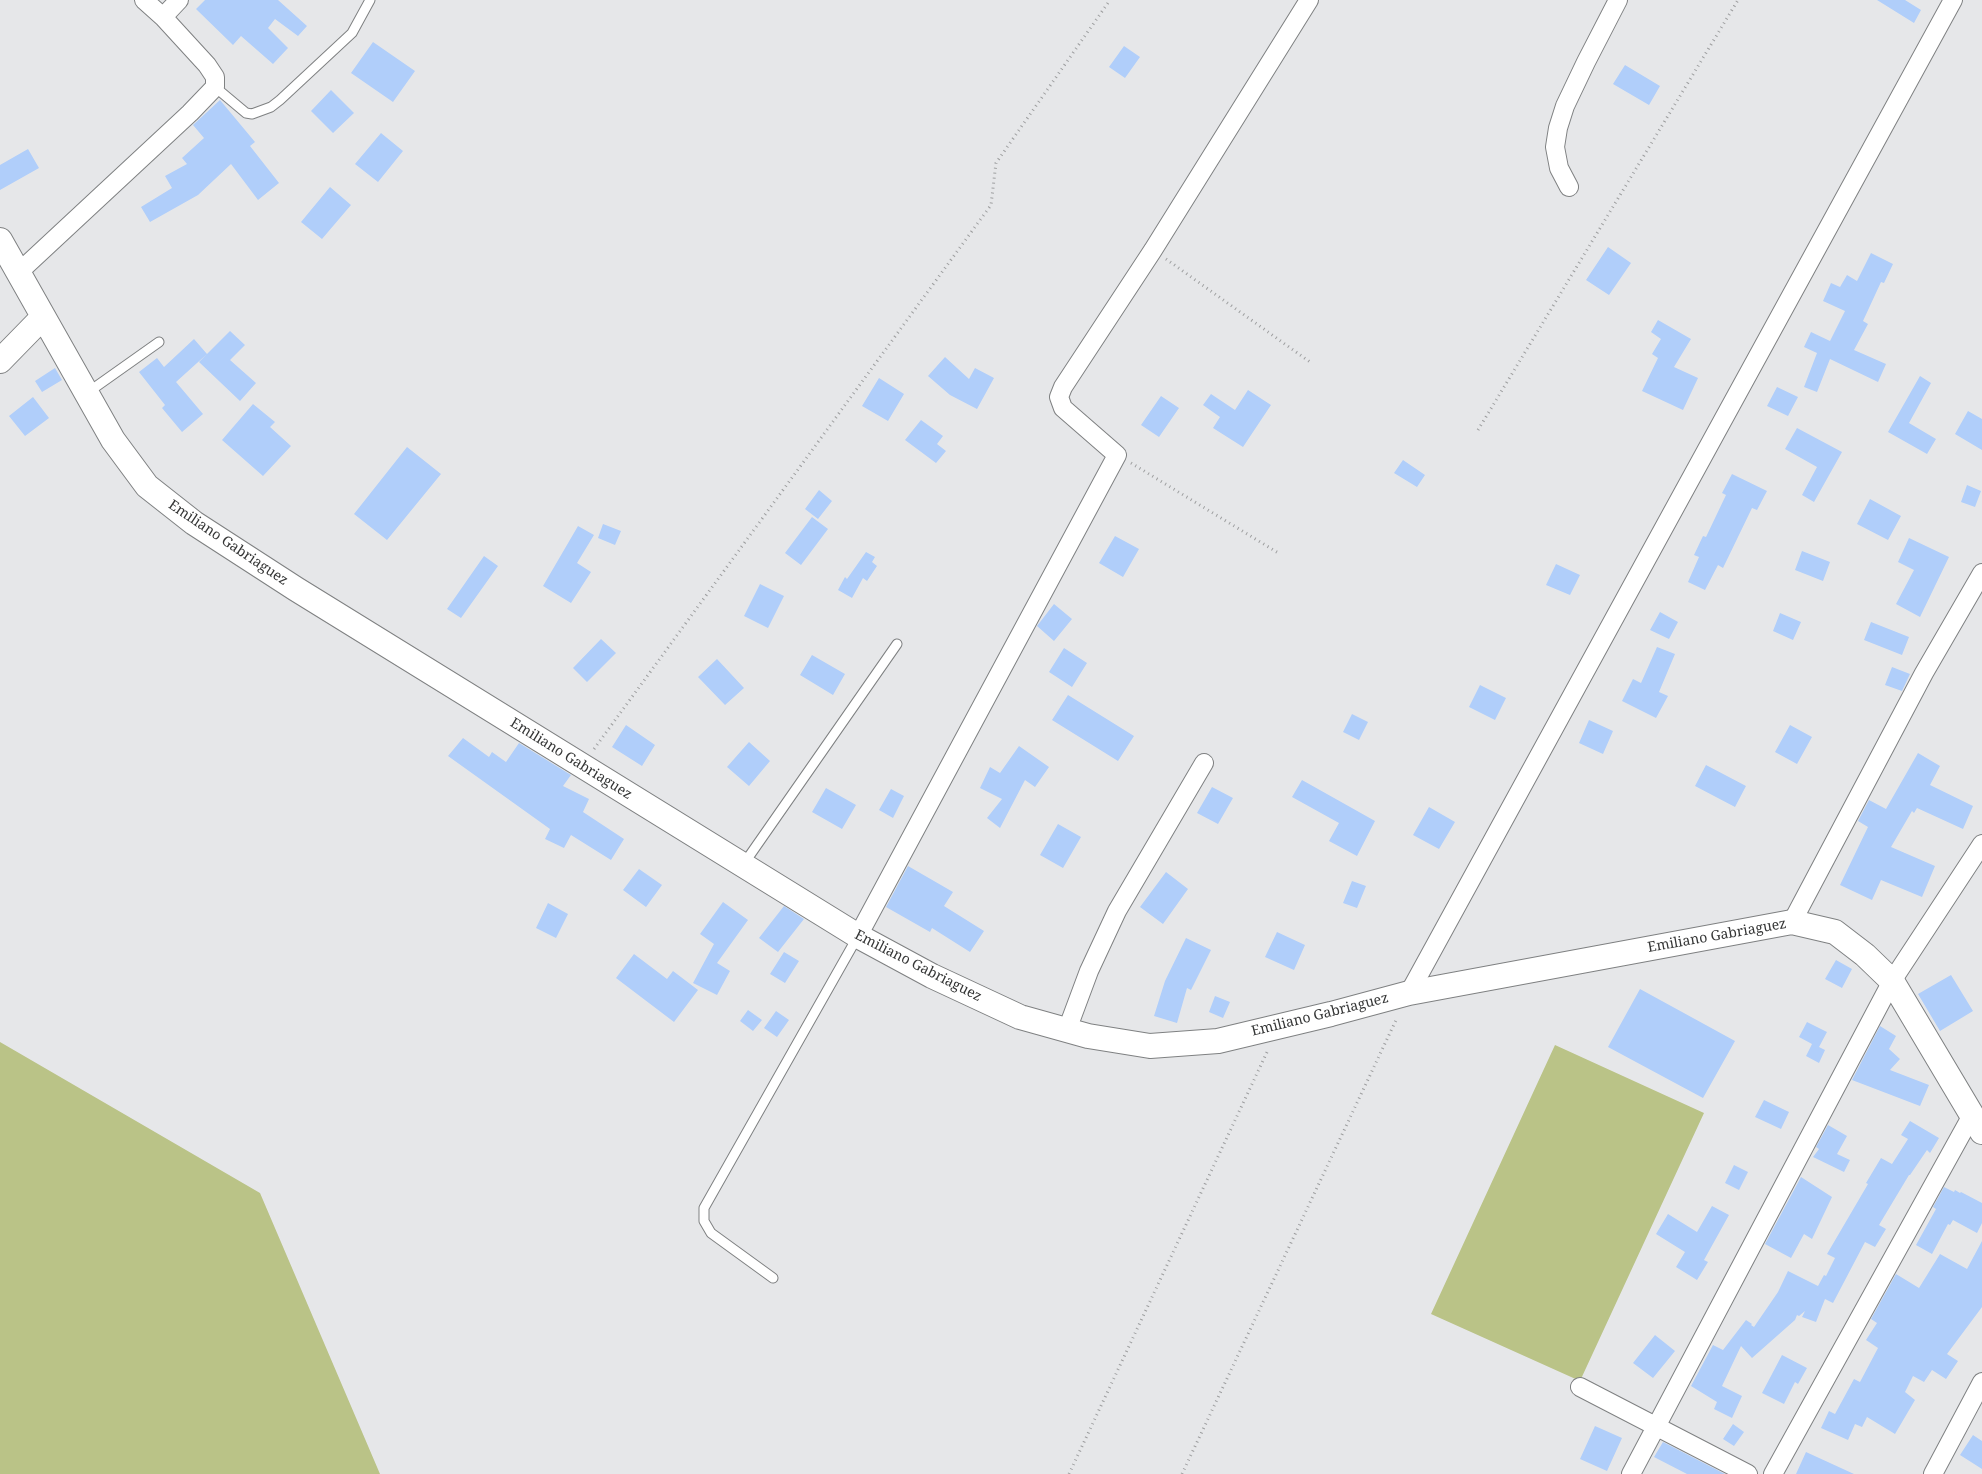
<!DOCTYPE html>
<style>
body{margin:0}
canvas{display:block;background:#e6e7e9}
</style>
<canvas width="1982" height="1474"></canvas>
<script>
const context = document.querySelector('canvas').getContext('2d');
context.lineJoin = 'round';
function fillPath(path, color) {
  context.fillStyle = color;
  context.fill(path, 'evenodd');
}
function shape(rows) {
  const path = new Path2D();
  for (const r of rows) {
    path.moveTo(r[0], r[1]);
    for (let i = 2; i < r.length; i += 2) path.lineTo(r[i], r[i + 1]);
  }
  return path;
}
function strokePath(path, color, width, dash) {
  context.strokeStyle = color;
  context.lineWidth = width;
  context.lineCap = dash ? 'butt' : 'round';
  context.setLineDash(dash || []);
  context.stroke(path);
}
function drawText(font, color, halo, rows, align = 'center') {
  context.font = font + ' "Noto Serif",serif';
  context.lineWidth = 4;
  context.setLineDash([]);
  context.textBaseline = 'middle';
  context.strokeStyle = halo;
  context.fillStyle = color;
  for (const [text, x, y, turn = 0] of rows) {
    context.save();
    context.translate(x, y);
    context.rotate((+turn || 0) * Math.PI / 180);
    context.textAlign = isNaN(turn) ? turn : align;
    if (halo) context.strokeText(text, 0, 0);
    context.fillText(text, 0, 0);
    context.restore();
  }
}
fillPath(shape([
 [0,1042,260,1193,380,1474,0,1474],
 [1555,1045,1704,1113,1580,1381,1431,1314]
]), '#bac387');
fillPath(shape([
 [205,0,278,0,307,26,298,36,275,19,268,28,288,48,273,64,241,36,233,45,196,9],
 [1877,0,1905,0,1921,10,1914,23],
 [373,42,415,71,393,102,351,73],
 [1124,46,1140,57,1125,78,1109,67],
 [1625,65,1660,86,1649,105,1613,84],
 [331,90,354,113,333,133,311,111],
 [220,100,255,142,250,146,279,183,258,200,231,164,198,195,150,222,141,207,172,188,165,176,187,164,182,158,204,138,193,125],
 [381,133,403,151,378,182,355,164],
 [28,149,39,168,0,190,0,165],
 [330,187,351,205,322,239,301,222],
 [1608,247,1631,263,1609,295,1586,280],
 [1871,253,1893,264,1884,283,1881,282,1863,321,1868,324,1854,350,1886,364,1878,382,1830,359,1817,392,1804,387,1817,353,1804,347,1811,332,1830,341,1845,311,1823,301,1831,283,1840,287,1847,275,1857,281],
 [1658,320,1691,339,1674,367,1698,378,1683,410,1642,391,1658,358,1652,354,1661,339,1651,332],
 [230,331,245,345,230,360,256,383,240,401,199,362],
 [194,339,207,354,176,382,203,414,182,432,162,408,165,405,139,372,157,358,164,367],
 [945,357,969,379,975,368,994,378,977,409,950,395,928,376],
 [55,368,62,380,42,392,35,381],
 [1920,376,1931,383,1909,423,1936,439,1927,454,1888,432],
 [879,378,904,394,888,421,862,406],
 [1777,387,1798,397,1788,416,1767,406],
 [1248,390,1271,405,1243,447,1213,428,1220,417,1203,405,1211,394,1235,410],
 [1161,396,1179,408,1159,437,1141,425],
 [33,397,49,418,25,436,9,416],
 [253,404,275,422,270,427,291,446,263,476,222,440],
 [1968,411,1982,419,1982,450,1955,434],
 [921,420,943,436,937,444,946,451,936,463,905,440],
 [1797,428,1842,452,1814,502,1802,495,1817,467,1785,449],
 [407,447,441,474,387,540,354,514],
 [1403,460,1425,475,1417,487,1394,473],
 [1732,474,1767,491,1757,510,1752,508,1723,568,1718,565,1705,590,1688,582,1699,557,1694,555,1703,536,1706,537,1726,495,1722,493],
 [1967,485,1981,491,1975,507,1961,502],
 [819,490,832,501,818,519,805,509],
 [1870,499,1901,516,1888,540,1857,524],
 [812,517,828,529,801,565,785,553],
 [603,524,621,531,615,545,598,538],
 [578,526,594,535,577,563,591,572,571,603,543,586],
 [1115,536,1139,549,1123,577,1099,563],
 [1909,538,1949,557,1920,617,1896,604,1914,570,1898,562],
 [1802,551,1830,562,1823,581,1795,570],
 [866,552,875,557,872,562,877,566,867,581,863,578,852,598,838,590,845,577,847,579],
 [484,556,498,566,461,618,447,609],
 [1556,564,1580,575,1570,595,1546,585],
 [760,584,784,596,768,628,744,616],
 [1054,604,1072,619,1054,641,1037,626],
 [1660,612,1678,622,1669,639,1650,630],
 [1780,613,1801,622,1793,640,1773,631],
 [1871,622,1909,637,1902,655,1864,640],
 [601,639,616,653,587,682,573,668],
 [1657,647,1675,654,1659,692,1668,696,1656,718,1622,701,1633,679,1641,683],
 [1064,648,1087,663,1072,687,1049,672],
 [812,655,845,674,833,695,800,675],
 [717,659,744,688,725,705,698,677],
 [1892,667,1910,674,1902,691,1885,685],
 [1480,685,1506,698,1495,720,1469,707],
 [1068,695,1134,736,1118,761,1052,720],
 [1352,714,1368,722,1359,740,1343,732],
 [1589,720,1613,731,1603,754,1579,743],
 [626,725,655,745,642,766,612,747],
 [1790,725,1812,737,1797,764,1775,752],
 [463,738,489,757,492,752,506,762,519,743,571,775,563,786,589,799,583,812,624,839,611,860,571,835,564,848,545,839,550,829,448,756],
 [749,742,770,761,749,786,727,767],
 [1019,746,1049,767,1035,787,1025,780,1000,828,987,818,1002,799,980,788,990,767,1000,773],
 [1918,753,1940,766,1930,785,1973,806,1963,829,1917,808,1914,813,1912,811,1891,847,1935,866,1922,897,1881,880,1872,900,1840,885,1868,827,1858,821,1869,800,1886,809],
 [1706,765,1746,786,1735,807,1695,786],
 [1302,780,1375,821,1357,856,1329,841,1339,823,1292,797],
 [1212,787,1233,798,1218,824,1197,813],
 [826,788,856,805,842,829,812,812],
 [891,789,904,796,893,818,879,810],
 [1429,807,1455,822,1439,849,1413,835],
 [1058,824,1081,837,1063,868,1040,855],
 [908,866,953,892,944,906,984,931,970,952,932,928,930,932,886,907],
 [639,869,662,885,646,907,623,890],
 [1166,872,1188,889,1163,924,1140,907],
 [1352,881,1366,886,1357,908,1343,903],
 [723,902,748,920,717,963,730,971,717,995,693,983,714,944,700,934],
 [548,903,568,914,556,938,536,928],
 [784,906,804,919,778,952,759,938],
 [1277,932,1305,945,1294,970,1265,957],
 [1186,938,1211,950,1191,990,1187,988,1177,1023,1154,1016,1165,981],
 [784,952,799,961,785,983,770,974],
 [634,954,667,979,673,971,698,990,674,1022,616,978],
 [1836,960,1852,969,1842,988,1825,979],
 [1951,975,1973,1011,1940,1031,1918,994],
 [1640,989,1735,1041,1703,1098,1608,1047],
 [1215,996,1230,1002,1223,1018,1209,1012],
 [748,1010,762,1020,753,1031,740,1021],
 [776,1011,789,1020,777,1037,764,1028],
 [1807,1022,1827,1032,1819,1047,1825,1050,1819,1063,1806,1056,1812,1044,1799,1037],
 [1880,1026,1896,1036,1889,1049,1900,1059,1890,1070,1929,1085,1920,1106,1852,1080],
 [1764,1100,1789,1112,1781,1129,1755,1117],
 [1910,1121,1939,1138,1930,1153,1927,1150,1910,1175,1909,1175,1879,1225,1886,1229,1875,1247,1865,1242,1833,1303,1825,1299,1816,1322,1802,1317,1805,1311,1799,1316,1797,1315,1795,1320,1752,1358,1741,1346,1722,1386,1742,1396,1732,1418,1714,1409,1717,1402,1691,1386,1713,1345,1723,1350,1746,1320,1752,1324,1751,1325,1754,1327,1778,1292,1788,1271,1818,1286,1824,1275,1826,1276,1835,1258,1827,1254,1868,1184,1866,1183,1881,1158,1892,1164,1908,1139,1901,1135],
 [1828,1125,1847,1136,1837,1154,1850,1160,1844,1172,1813,1157,1819,1149,1816,1147],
 [1734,1165,1748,1172,1739,1190,1725,1183],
 [1801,1177,1832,1197,1812,1239,1804,1234,1791,1258,1765,1244],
 [1944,1187,1954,1192,1955,1190,1960,1193,1961,1192,1982,1203,1982,1223,1977,1233,1953,1220,1950,1225,1948,1224,1932,1254,1916,1245,1936,1209,1933,1207],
 [1712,1206,1729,1215,1704,1260,1708,1262,1697,1280,1676,1267,1685,1252,1656,1234,1668,1214,1697,1232],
 [1982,1241,1982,1307,1947,1354,1958,1361,1946,1379,1932,1370,1924,1382,1913,1376,1905,1392,1915,1400,1895,1434,1867,1417,1862,1427,1855,1424,1848,1440,1821,1428,1829,1411,1835,1414,1854,1379,1860,1382,1878,1348,1866,1340,1877,1323,1871,1319,1896,1274,1919,1288,1940,1254,1967,1269],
 [1655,1335,1675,1351,1653,1378,1633,1363],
 [1782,1355,1807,1368,1798,1384,1795,1382,1784,1404,1762,1393],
 [1733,1424,1744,1432,1734,1446,1723,1439],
 [1595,1426,1622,1438,1607,1471,1580,1459],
 [1973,1435,1982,1441,1982,1469,1960,1455],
 [1663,1442,1725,1474,1687,1474,1654,1457],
 [1806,1452,1854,1474,1796,1474]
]), '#b0cefa');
const lane = shape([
 [215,87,246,113,252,114,271,107,280,100,352,33,370,0],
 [87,393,159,342],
 [743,865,897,644],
 [773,1278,711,1233,704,1221,704,1208,858,936]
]);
const street = shape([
 [144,0,163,17],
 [1569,187,1559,168,1555,147,1558,128,1565,106,1586,62,1618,0],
 [18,273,190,113,215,87,215,77,207,65,163,17,179,0],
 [1792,922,1924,673,1982,573],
 [858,936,1117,455,1063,408,1059,397,1063,387,1153,250,1309,0],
 [1409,993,1953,0],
 [1067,1030,1089,971,1117,911,1204,763],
 [1580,1387,1748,1474],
 [1631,1474,1892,981,1982,844],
 [1773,1474,1972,1115],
 [1933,1474,1982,1382]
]);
const secondary = shape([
 [0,240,113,440,147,486,194,523,296,589,858,936,932,976,1020,1017,1088,1036,1150,1046,1218,1041,1331,1014,1409,993,1792,922,1835,932,1865,955,1892,981,1982,1132],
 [0,361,43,317]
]);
strokePath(lane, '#7f8182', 11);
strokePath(street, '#7f8182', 20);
strokePath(secondary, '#7f8182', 26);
strokePath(shape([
 [1166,259,1310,362],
 [1478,430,1738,0],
 [1131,463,1280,554],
 [594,749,991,205,996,163,1110,0],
 [1069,1474,1268,1050],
 [1182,1474,1397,1018]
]), '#9e9fa0', 3, [1, 4]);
strokePath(lane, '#fff', 9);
strokePath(street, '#fff', 18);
strokePath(secondary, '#fff', 24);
drawText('14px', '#353636', '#fff', [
 ["Emiliano Gabriaguez",228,543,34],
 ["Emiliano Gabriaguez",571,759,32],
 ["Emiliano Gabriaguez",1717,936,-10],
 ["Emiliano Gabriaguez",918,966,27],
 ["Emiliano Gabriaguez",1320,1015,-14]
]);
</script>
